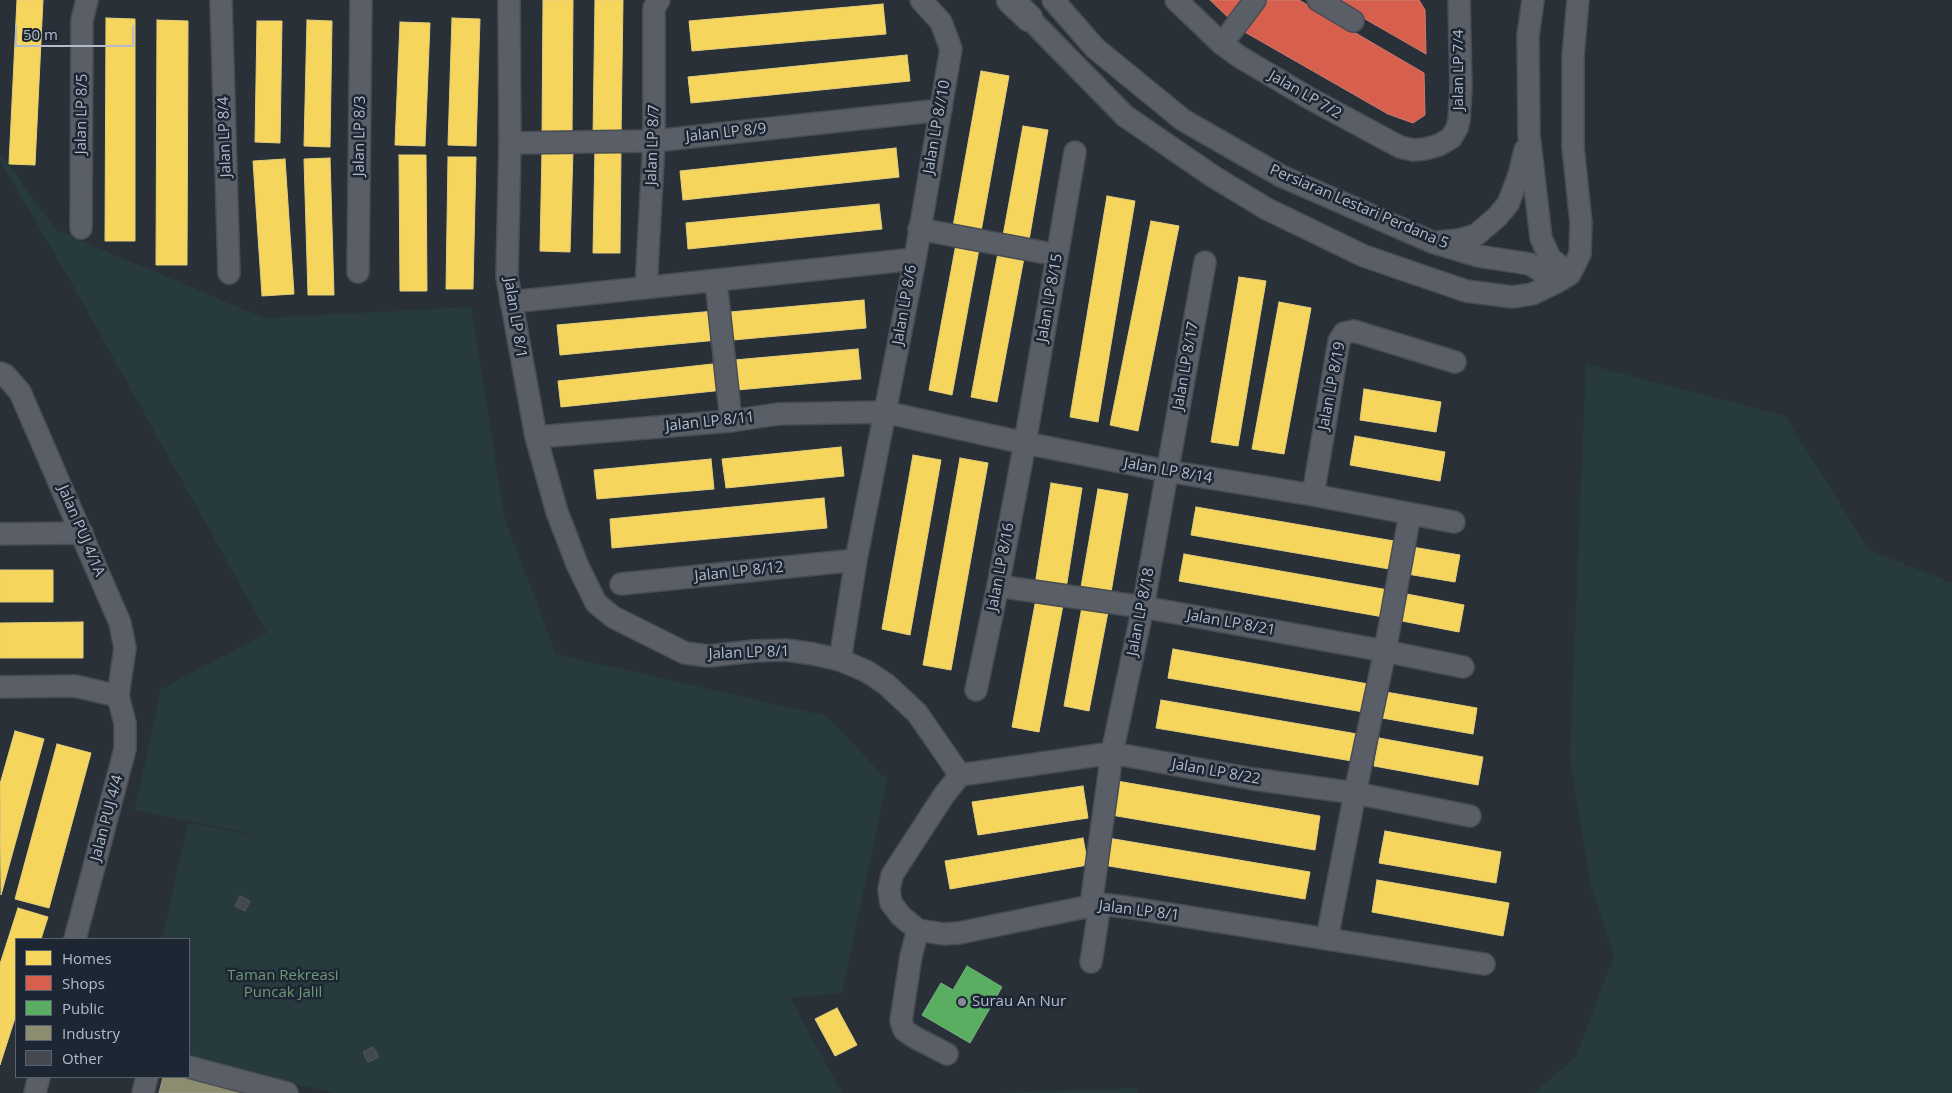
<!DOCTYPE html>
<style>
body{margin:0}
#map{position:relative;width:1952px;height:1093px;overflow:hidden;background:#2a3038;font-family:"Open Sans",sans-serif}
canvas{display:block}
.legend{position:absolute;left:15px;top:938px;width:175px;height:140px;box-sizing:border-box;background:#1d2633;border:1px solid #59626f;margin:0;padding:6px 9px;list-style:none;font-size:15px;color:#b4bcc9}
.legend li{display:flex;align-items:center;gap:10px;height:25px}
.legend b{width:25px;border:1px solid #59626f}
.scale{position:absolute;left:15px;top:25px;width:119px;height:22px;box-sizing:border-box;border:2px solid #b4bcc9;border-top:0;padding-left:6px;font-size:15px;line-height:18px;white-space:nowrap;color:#b4bcc9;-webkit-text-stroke:4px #1d2633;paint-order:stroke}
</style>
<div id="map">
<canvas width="1952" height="1093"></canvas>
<ul class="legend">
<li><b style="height:14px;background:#f6d55c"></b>Homes</li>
<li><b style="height:14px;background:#d6604d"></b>Shops</li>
<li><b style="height:14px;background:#5aae61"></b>Public</li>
<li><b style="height:14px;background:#8c8c6e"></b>Industry</li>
<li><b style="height:14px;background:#444950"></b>Other</li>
</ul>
<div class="scale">50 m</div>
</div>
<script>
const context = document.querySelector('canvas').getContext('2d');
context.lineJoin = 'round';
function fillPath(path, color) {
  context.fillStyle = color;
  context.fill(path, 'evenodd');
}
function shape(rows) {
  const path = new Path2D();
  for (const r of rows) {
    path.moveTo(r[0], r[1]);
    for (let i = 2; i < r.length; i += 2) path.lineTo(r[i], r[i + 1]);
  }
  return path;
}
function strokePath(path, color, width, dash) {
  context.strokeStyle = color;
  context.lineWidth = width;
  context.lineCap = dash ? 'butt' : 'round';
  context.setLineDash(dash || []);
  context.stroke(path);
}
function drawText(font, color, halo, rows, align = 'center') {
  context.font = font + ' "Open Sans",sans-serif';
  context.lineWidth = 5;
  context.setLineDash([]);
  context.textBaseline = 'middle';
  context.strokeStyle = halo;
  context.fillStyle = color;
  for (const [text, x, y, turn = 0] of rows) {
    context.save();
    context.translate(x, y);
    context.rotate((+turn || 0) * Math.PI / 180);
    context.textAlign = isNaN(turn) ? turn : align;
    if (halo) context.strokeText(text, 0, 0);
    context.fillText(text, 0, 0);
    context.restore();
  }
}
fillPath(shape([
 [0,153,56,230,264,318,471,307,505,520,556,654,827,716,887,780,842,993,790,998,842,1093,334,1093,189,1060,189,939,162,939,188,823,282,840,135,810,161,689,267,633,70,280,0,161],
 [1586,364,1785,416,1869,550,1952,583,1952,1093,1534,1093,1576,1057,1614,956,1591,887,1570,757],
 [1140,1088,1137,1093,993,1093]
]), '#273a3e');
const homes = shape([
 [17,0,43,0,35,165,9,164,17,0],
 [543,0,573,0,572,136,542,136,543,0],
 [595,0,623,0,621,138,593,137,595,0],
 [883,4,886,34,692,51,689,21,883,4],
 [106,18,135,19,135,241,105,241,106,18],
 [452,18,480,19,476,146,448,145,452,18],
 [157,20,188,21,187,265,156,265,157,20],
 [307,20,332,21,330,147,304,146,307,20],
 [257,21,282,21,280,143,255,142,257,21],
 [400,22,430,23,425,146,395,145,400,22],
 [907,55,910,81,691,103,688,77,907,55],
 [981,71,1009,76,980,237,952,232,981,71],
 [1023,126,1048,130,1028,246,1002,241,1023,126],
 [595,148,621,148,620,253,593,253,595,148],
 [896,148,899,177,683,200,680,171,896,148],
 [542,149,573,150,570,252,540,251,542,149],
 [399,155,426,155,427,291,400,291,399,155],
 [448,157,476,157,473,289,446,289,448,157],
 [330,158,334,295,308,295,304,159,330,158],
 [285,159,294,294,262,296,253,161,285,159],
 [1107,196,1135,201,1098,422,1070,417,1107,196],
 [879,204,882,229,688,249,686,223,879,204],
 [1151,221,1179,226,1138,431,1110,425,1151,221],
 [956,244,979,249,952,395,929,390,956,244],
 [998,253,1024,258,997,402,971,397,998,253],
 [1239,277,1266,281,1238,446,1211,442,1239,277],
 [864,300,866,328,733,340,730,312,864,300],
 [1279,302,1311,308,1284,454,1252,449,1279,302],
 [715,311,718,340,560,355,557,325,715,311],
 [858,349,861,379,737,390,734,360,858,349],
 [721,363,724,390,561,407,558,381,721,363],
 [1364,389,1441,402,1436,432,1360,420,1364,389],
 [1355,436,1445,452,1440,481,1350,465,1355,436],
 [841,447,844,476,726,488,722,459,841,447],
 [913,455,941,460,910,635,882,629,913,455],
 [960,458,988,463,951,670,923,665,960,458],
 [711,459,714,489,597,499,594,470,711,459],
 [1051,483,1082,488,1066,589,1035,585,1051,483],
 [1098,489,1128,494,1110,598,1080,593,1098,489],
 [824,498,827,528,612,548,610,519,824,498],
 [1196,507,1400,542,1395,570,1191,535,1196,507],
 [1412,547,1460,555,1455,582,1407,574,1412,547],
 [1184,554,1394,591,1389,618,1179,581,1184,554],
 [0,570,53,570,53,602,0,602,0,570],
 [1407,594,1464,605,1459,632,1402,621,1407,594],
 [1036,599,1063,605,1039,732,1012,727,1036,599],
 [1082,607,1108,612,1089,711,1064,706,1082,607],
 [83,622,83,658,0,658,0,623,83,622],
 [1173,649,1374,685,1369,713,1168,678,1173,649],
 [1386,692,1477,708,1473,734,1382,718,1386,692],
 [1161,700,1363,735,1358,762,1156,728,1161,700],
 [15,731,44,739,1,895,0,784,15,731],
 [1379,738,1483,757,1478,785,1374,766,1379,738],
 [57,744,91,753,49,908,15,899,57,744],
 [1117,781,1320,816,1315,850,1111,815,1117,781],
 [1083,786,1088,818,978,835,972,802,1083,786],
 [1385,831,1501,852,1496,883,1379,863,1385,831],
 [1083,838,1088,865,950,889,945,861,1083,838],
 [1108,838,1310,872,1305,899,1103,865,1108,838],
 [1377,880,1509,903,1503,936,1372,912,1377,880],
 [18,908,48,917,41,939,16,939,16,1015,0,1065,0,964,18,908],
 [837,1008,857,1045,835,1056,815,1019,837,1008]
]);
fillPath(homes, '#f6d55c');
strokePath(homes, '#e2ce7d', 1);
const shops = shape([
 [1210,0,1251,0,1234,23,1210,0],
 [1267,0,1299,0,1424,73,1425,115,1413,123,1388,114,1243,31,1267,0],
 [1332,0,1419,0,1425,10,1426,54,1332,0]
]);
fillPath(shops, '#d6604d');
strokePath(shops, '#cc7c72', 1);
const public = shape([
 [967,966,1002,987,970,1043,922,1015,941,983,953,990,967,966]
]);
fillPath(public, '#5aae61');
strokePath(public, '#75b280', 1);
const industry = shape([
 [163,1077,187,1077,249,1093,159,1093,163,1077]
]);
fillPath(industry, '#8c8c6e');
strokePath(industry, '#989a89', 1);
const building = shape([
 [240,896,250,901,245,911,235,906,240,896],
 [373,1047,379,1057,368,1062,363,1052,373,1047]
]);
fillPath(building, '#444950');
strokePath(building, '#52575f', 1);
const minor = shape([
 [221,0,229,273],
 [509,0,510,143,507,277,536,437,557,512,577,564,596,603,613,617,685,653,709,656,754,651,786,650,814,654,840,660,866,671,886,684,917,713,960,775,944,795,892,875,889,890,891,903,901,916,918,930,944,934,959,933,1100,904,1126,907,1484,964],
 [1053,0,1095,48,1183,120,1281,176,1432,242,1478,256,1530,264,1557,282],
 [1176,0,1222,44,1240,57,1309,98,1400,147,1413,150,1425,149,1439,145,1451,138,1457,128,1459,120,1461,87,1459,0],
 [1318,0,1353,21],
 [1533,0,1528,36,1529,135,1541,238,1550,258,1570,274],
 [1020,6,1029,18,1125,116,1214,177,1267,209,1364,256,1466,291,1512,297,1532,294,1557,282,1570,274,1580,254,1581,223,1573,147,1573,56,1578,0],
 [1222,44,1255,0],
 [510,143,654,141,941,110],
 [81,228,82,20,87,0],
 [919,229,1057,255],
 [1439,242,1458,240,1476,235,1497,217,1508,204,1519,175,1525,150],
 [915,259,951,49,941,22,921,0],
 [358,272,361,0],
 [716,281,731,421],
 [646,288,654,141,654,8,659,0],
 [511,302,915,259,856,560,840,660],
 [0,373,5,375,20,392,120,623,125,648,118,696,125,723,125,749,75,939],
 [536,437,731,421,778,414,884,412,1025,443,1167,471,1313,495,1454,522],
 [1313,495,1339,341,1344,333,1354,331,1455,362],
 [0,534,82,533],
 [621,584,856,560],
 [998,586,1143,607,1385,651,1463,667],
 [0,687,75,686,118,696],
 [976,690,998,586,1025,443,1075,152],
 [960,775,1112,753,1253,779,1355,793,1470,816],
 [1091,905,1112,753,1143,607,1205,262],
 [918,930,911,956,901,1021,904,1030,914,1037,947,1054],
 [1327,939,1355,793,1385,651,1410,514],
 [1091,962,1100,904],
 [189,1067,287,1093],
 [35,1093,39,1077],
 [143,1093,147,1077]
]);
const major = shape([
 [1010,0,1029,18]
]);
strokePath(minor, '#484c53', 24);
strokePath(major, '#484c55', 29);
strokePath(minor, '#5a5e66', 21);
strokePath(major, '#5c6168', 26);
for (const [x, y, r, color] of [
 [962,1002,5,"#848b96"]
]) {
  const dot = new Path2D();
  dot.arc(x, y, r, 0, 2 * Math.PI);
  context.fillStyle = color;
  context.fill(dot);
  strokePath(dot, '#1d2633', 2);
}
drawText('15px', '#b4bcc9', '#1d2633', [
 ["Jalan LP 7/4",1459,70,-90],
 ["Jalan LP 7/2",1305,95,30],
 ["Jalan LP 8/5",82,114,-89],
 ["Jalan LP 8//10",937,127,-80],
 ["Jalan LP 8/9",726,133,-6],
 ["Jalan LP 8/3",360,136,-89],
 ["Jalan LP 8/4",225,137,-92],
 ["Jalan LP 8/7",653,145,-88],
 ["Persiaran Lestari Perdana 5",1359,207,23],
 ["Jalan LP 8/15",1050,298,-80],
 ["Jalan LP 8/6",905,305,-80],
 ["Jalan LP 8/1",515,318,81],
 ["Jalan LP 8/17",1186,366,-80],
 ["Jalan LP 8/19",1332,386,-79],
 ["Jalan LP 8/11",710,422,-6],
 ["Jalan LP 8/14",1168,471,10],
 ["Jalan PUJ 4/1A",81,531,67],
 ["Jalan LP 8/16",1001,567,-79],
 ["Jalan LP 8/12",739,572,-6],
 ["Jalan LP 8/18",1141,612,-79],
 ["Jalan LP 8/21",1231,623,10],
 ["Jalan LP 8/1",749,653,-2],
 ["Jalan LP 8/22",1216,772,10],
 ["Jalan PUJ 4/4",107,818,-75],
 ["Jalan LP 8/1",1139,911,7]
]);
drawText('15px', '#6b9a76', '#1d2633', [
 ["Taman Rekreasi",283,976],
 ["Puncak Jalil",283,993]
]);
drawText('15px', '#b4bcc9', '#1d2633', [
 ["Surau An Nur",972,1002]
], 'left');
</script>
